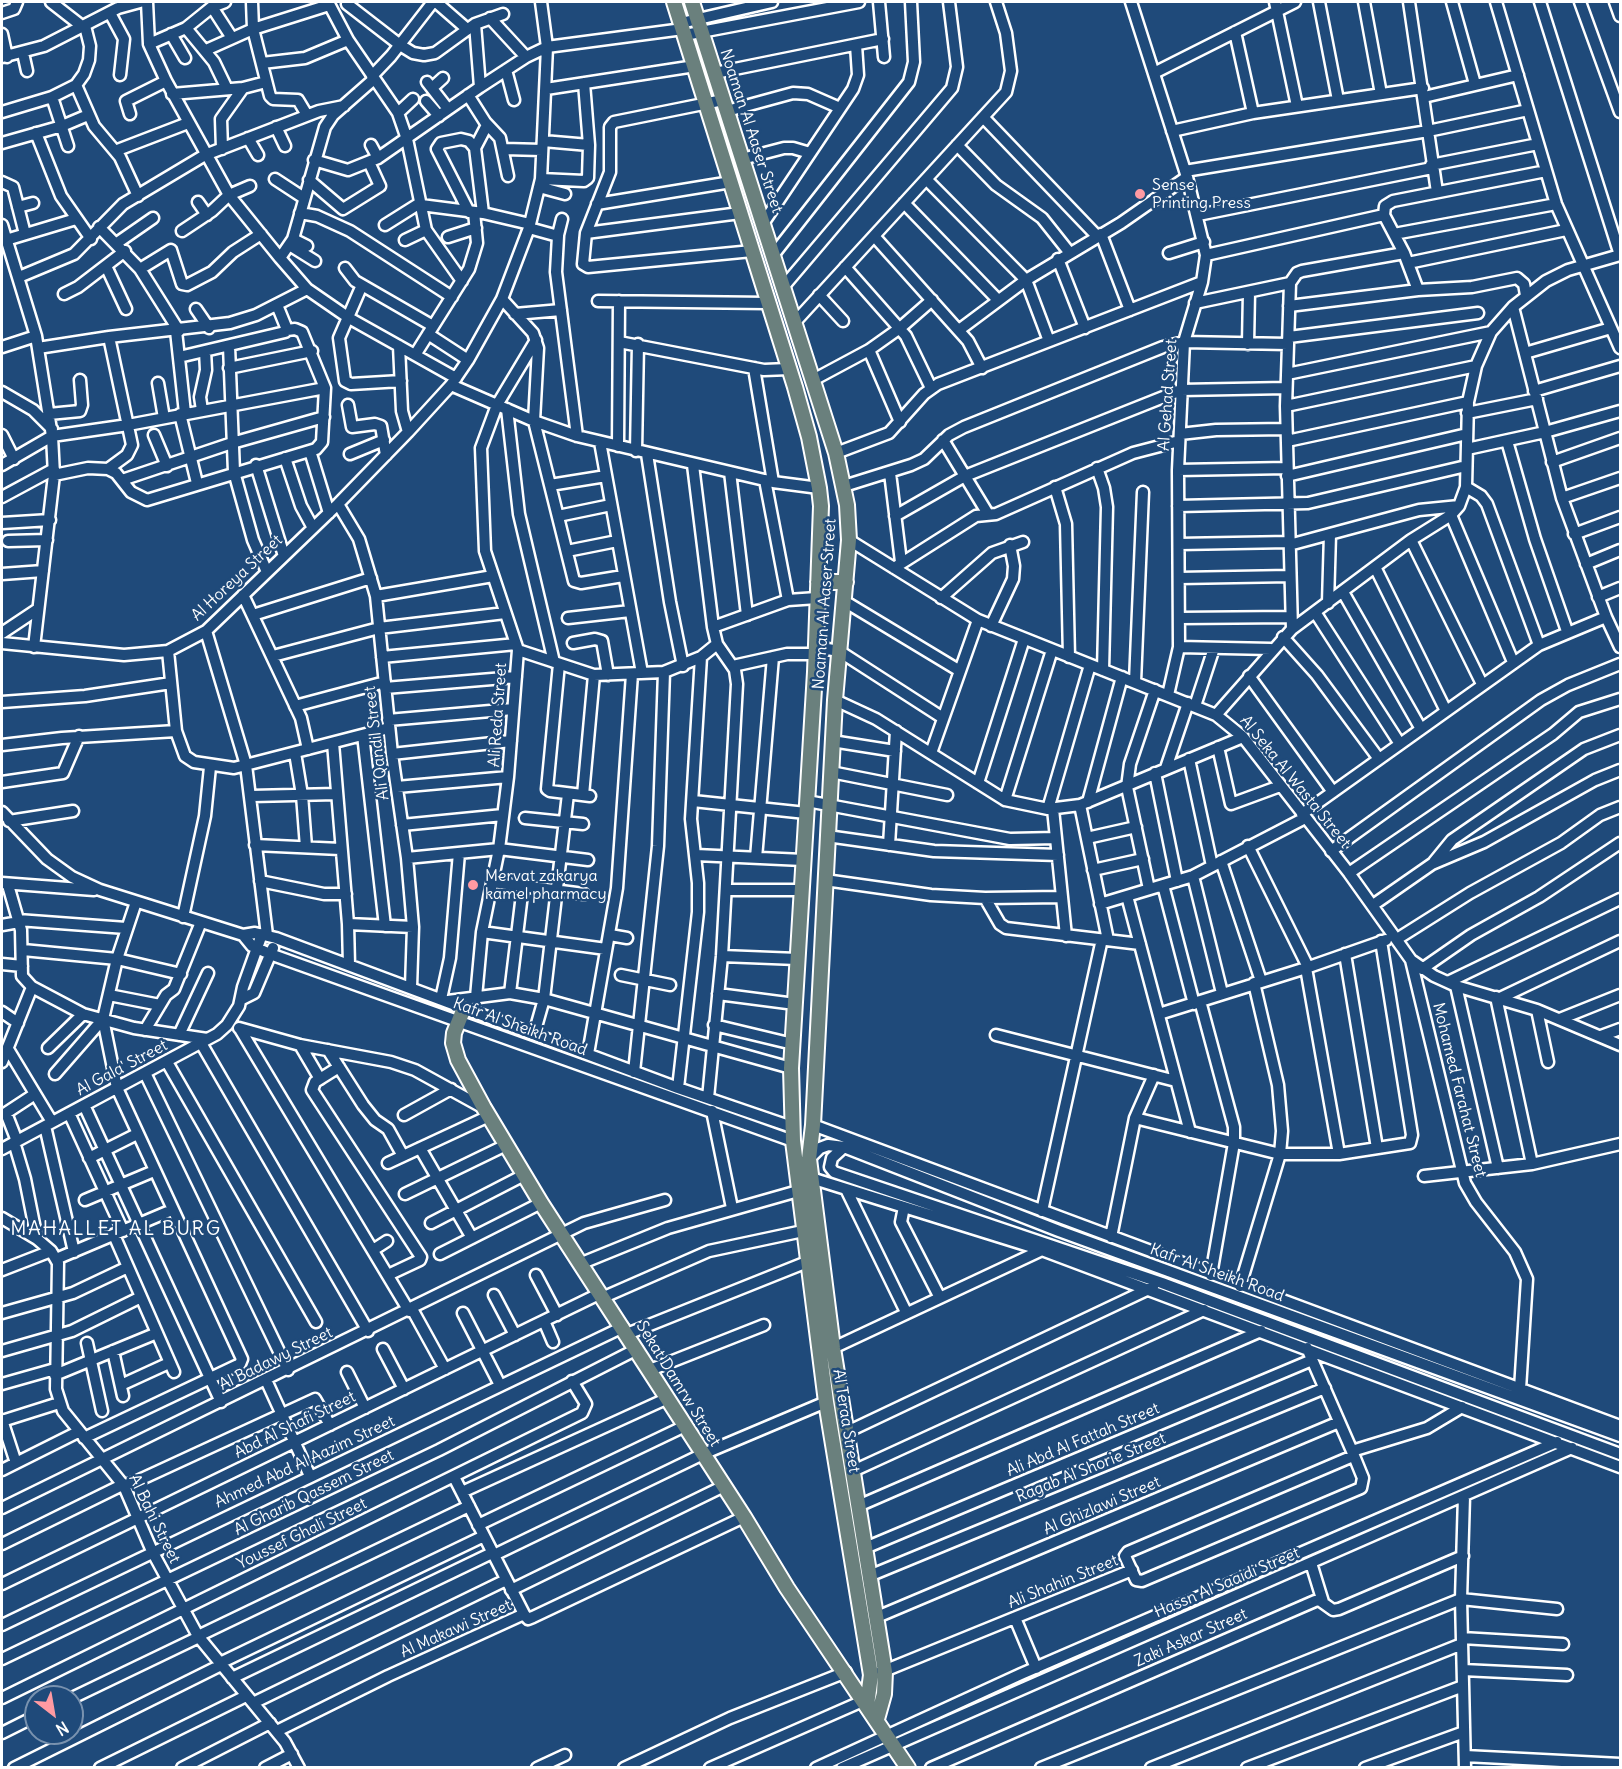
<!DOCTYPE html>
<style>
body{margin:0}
#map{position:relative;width:1622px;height:1769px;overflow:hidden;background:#1f4a7a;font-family:Delius,sans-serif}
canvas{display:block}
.frame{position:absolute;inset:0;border:3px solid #fff;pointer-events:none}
.north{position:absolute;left:24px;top:1685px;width:60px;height:60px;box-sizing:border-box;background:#1f4a7a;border:2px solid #7992af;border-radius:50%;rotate:149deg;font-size:16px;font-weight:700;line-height:24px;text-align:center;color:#fff}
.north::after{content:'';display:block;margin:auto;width:21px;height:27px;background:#ff9aa2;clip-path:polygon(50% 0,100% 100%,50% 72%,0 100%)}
</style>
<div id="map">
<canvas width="1622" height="1769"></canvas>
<div class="frame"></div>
<div class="north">N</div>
</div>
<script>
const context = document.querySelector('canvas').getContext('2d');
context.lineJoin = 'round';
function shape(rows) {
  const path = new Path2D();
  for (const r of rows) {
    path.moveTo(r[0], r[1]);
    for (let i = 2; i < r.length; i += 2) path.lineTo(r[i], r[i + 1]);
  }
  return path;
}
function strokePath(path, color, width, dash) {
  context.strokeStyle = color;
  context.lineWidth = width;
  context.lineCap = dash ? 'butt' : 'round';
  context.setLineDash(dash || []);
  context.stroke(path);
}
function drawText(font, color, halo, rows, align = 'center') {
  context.font = font + ' Delius,sans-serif';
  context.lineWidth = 5;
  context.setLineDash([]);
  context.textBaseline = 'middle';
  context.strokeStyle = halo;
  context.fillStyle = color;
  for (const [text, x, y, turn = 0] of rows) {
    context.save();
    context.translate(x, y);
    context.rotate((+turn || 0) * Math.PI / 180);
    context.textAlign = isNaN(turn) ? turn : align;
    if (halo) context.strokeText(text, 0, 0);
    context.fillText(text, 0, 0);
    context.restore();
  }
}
const minor = shape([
 [51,2,83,27],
 [147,2,149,44,166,81,229,195,280,258,307,289,349,318,456,378],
 [252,2,253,29,270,96,273,99,298,100,307,115],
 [328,2,348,40,398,113,407,139,426,230,462,281],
 [436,2,467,29],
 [879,2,884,57],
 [1131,2,1187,177,1206,255,1202,282,1184,342,1178,470,1179,647,1168,695],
 [1275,2,1297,106],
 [1319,2,1338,100],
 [1364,2,1381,94],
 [1409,2,1437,192],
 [1452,2,1475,84],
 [1496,2,1556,204,1620,348],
 [1540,2,1620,255],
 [1580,2,1620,112],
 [1615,2,1620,16],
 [347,4,400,45,413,53,424,55,435,53,475,24,503,14],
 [212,7,232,38],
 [2,13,14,9,17,2],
 [110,13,124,39,120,75],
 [490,18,526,57],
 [681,23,772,2],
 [475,24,480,87],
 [186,28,214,62,227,89],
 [1235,32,1253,113],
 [2,34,7,57],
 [171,34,185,58],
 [685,35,859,2],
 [149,44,186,28,212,7,225,2],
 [206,50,253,29,329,5],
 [23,53,27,71],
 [2,57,44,46,118,8,140,2],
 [262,63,305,58,348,40],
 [506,70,514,100],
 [715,73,883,39],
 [1154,73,1295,2],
 [372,76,391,56,433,2],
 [427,82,448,109],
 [76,85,94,126,120,157,138,196],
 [432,88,443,78],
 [546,89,695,66],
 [172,94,243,88,266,82],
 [468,95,487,125,475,148,483,213],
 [52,97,68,146],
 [1424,97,1518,75],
 [723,100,614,122,610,127,610,172,586,233,583,264,588,267,752,251],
 [426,101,439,116],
 [727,111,793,93,808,94,840,108],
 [2,112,52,97,76,85,84,74,89,60,90,46,85,26],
 [398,113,413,99],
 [130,114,126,101,166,81],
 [983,117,1097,236],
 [485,122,500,138,508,176],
 [276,127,285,146],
 [1172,131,1253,113,1423,88],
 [36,133,61,196,91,239],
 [248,138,258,155],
 [543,141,589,145],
 [2,143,62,126,88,115],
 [371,145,378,158],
 [957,145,996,185,1042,218,1069,252],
 [222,149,221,119,243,88],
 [504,149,542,150],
 [115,151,188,123],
 [742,159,784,148,793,148,810,153],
 [314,160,348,170,378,158,480,87,526,57,547,47,683,29],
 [1431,165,1538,144],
 [1185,171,1428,131,1528,110],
 [275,179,304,198],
 [541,179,584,181,588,178,589,145,584,83],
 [926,179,1026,280,1049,341],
 [309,180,343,209,380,186,369,162],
 [2,182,13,187,25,234],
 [539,187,565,194],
 [198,202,207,215],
 [904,203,998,300],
 [597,204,731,182],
 [421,205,483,213,530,224],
 [18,207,33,203],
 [469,212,437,149,441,143,461,139,469,141,475,148],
 [300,213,317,216,350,231,452,297],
 [1198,215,1432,168],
 [1384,215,1385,206,1393,201,1546,171],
 [1384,215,1404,253,1418,290],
 [764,222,853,89,858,75,856,45],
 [2,225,36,336,52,436,54,475,34,647],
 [385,225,420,203],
 [99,227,140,269,179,331],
 [529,228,558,236,556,272,577,436],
 [182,231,212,211,229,195,250,186],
 [586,233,740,213],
 [1101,234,1130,310],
 [1394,234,1556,204],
 [558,235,562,219],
 [874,236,968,341,982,368],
 [448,237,476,228],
 [293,239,307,246],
 [6,240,76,219],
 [405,240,426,230],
 [117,243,153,218],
 [291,246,315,261],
 [1169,253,1204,242],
 [774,254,909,82,914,62,911,2],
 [1206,255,1384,215],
 [280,258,293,239,325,127,333,115,374,79],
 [1058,259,1085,328],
 [1408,263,1566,230],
 [106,266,126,309],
 [845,267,906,336,931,388],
 [345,268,355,281,433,326],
 [140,269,171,250,182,284,187,285,212,272,233,252,261,234],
 [19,277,74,254,123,204,205,155,319,111,344,106],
 [1290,283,1286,406,1292,629],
 [1290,283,1297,273,1302,271,1404,253],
 [362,285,339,338,345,381,351,384,401,381],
 [784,286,952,88,957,67,949,2],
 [64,294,78,287,125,251],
 [819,295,843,321],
 [502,299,533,333,538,348,534,421,574,581,581,583,623,576],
 [598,301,768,303],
 [1195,303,1290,283],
 [1289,306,1418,290,1472,287,1517,278,1524,284,1526,295],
 [1513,307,1562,498,1606,617,1620,647],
 [196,309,209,328],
 [515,314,561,310],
 [795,322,1006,92,1011,71,1006,33,996,2],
 [959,330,1026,280,1121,223,1187,177],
 [176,331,185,413],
 [428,334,468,360],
 [1289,337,1478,313],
 [619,342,764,370,789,369],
 [1248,344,1249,292],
 [229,346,234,472,253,540,267,572],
 [399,346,402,411,408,432],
 [2,347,36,336],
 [38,348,109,337,230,323,256,315,307,289],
 [869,350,900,422],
 [1525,353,1611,328],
 [415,355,469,269,477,243,474,212],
 [179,357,285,332,286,327,277,305],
 [229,368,312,351],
 [754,368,773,482],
 [1287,374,1491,332],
 [813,380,869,350,900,328,932,300],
 [158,383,164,418],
 [451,385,534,421,577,436,773,482,819,488],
 [1534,391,1620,366],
 [2,392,33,410,52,429],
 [348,405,352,427,375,424,381,426,386,455],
 [1286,406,1476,366],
 [507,409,519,514,554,662],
 [202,410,200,397,206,370,205,351],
 [1467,413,1537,399],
 [49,414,80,411,82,405,80,380],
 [180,414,197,483],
 [1180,434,1216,430,1286,429],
 [2,435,14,459],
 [154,435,167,466],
 [943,440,988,514],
 [1287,441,1468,402],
 [1507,441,1535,539,1567,631],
 [600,442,642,673],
 [618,446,619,301],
 [1467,449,1545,432,1620,411],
 [310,451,329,513],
 [636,451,638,344],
 [836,453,889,433,924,394,938,384,1202,282],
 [350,454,384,440],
 [647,454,670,602,683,666],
 [285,458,301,506,313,528],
 [1552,462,1620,438],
 [2,465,52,436,128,425,325,388],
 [256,465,284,556],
 [693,465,713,627,717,644,735,670,737,684,722,956,708,1098],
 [1097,468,1104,488,1107,507,1103,670],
 [108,469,127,455,132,445,109,337],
 [1178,470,1287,468],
 [730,472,747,615],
 [890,473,901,562],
 [54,475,88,468,108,469,116,473,131,492,147,500,316,449,322,442,325,388,302,332,295,329,287,330],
 [1287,476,1467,434],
 [122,480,232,443,324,417],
 [765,480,788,600],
 [550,485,606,476],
 [844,486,911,465,924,459,949,435,964,427,1163,347,1184,342,1288,344],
 [1055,487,1066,524,1069,657],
 [1466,487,1481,496,1487,504,1539,645],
 [2,497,54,469],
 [1562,498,1620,478],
 [338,504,359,539,376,596,392,754,407,858,413,927,411,987],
 [1178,506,1308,503,1466,466],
 [1451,515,1513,662],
 [558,516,611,505],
 [895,516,965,476,1181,390,1286,388],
 [2,523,50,520],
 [1574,534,1620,517],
 [849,540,978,620,1216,715,1243,737,1349,873,1411,960,1434,976,1456,986,1537,1010,1620,1045],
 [1411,540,1482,684],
 [8,541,47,540],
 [1179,544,1289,542],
 [1289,545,1419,510,1459,506],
 [567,551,617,541],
 [1586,564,1620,550],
 [1375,567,1446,711],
 [894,568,976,516,996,514,1133,453,1179,441],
 [2,574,43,571],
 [1179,578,1290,576],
 [1343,592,1421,729],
 [243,595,301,718,308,749],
 [376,596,493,576],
 [1598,597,1620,588],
 [941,598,992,553,1023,542],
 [844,601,960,671],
 [1328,603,1330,534],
 [1315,612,1400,744],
 [253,615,371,578],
 [568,618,630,611],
 [1179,618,1291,617],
 [991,626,1013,579,1014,566,1010,545],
 [713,627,788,600,817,598],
 [206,631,246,765,267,935],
 [2,633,38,609],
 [1283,637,1317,675,1379,759],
 [2,643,124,655,168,651,206,631,338,504,408,432,451,385,468,360,502,299,529,228,541,179,547,47,541,2],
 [573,643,595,639,602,641,608,675],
 [816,647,839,651,943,718],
 [1179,647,1271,649],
 [518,650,594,675,664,672,701,657,717,644],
 [168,651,176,731,185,756,194,762,234,768,389,728],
 [273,656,379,628,505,613],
 [382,657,516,644],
 [559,664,547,789,550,791,590,796],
 [733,666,787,654,815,654],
 [1249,676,1333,792],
 [1135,682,1143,492],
 [385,688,516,677],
 [835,700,876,719,1005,800,1048,809,1080,805,1243,737],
 [2,702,85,696,171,683],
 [295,706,385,682],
 [1195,706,1214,648],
 [1216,715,1292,629,1411,540,1451,515,1459,506,1466,487,1468,402,1476,366,1491,332,1513,307,1546,281,1568,270,1620,255],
 [388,720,513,709],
 [363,735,385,926],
 [832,741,895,751],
 [333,743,348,924,349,965],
 [2,745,62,738,176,731],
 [1218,747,1231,804,1280,786],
 [295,753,302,795,306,847],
 [931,753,978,620],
 [392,754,511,741],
 [1189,759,1212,866],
 [1166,768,1188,703],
 [831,772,947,795],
 [1155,773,1177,881],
 [2,782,63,773,79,736],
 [978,783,1024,639],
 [397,787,508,777],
 [583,795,594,675],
 [252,796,336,794],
 [1005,800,1052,650],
 [693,801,806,813],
 [807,801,1010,839,1056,838],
 [1088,802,1122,677],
 [1080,805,1108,940],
 [1048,809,1090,665],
 [1053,809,1066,936],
 [2,812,47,859,72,877,100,890,243,935,255,933,276,938,678,1088,792,1127],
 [1302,814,1539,645,1606,617],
 [525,818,583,824],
 [9,821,73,811],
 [402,825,503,815],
 [827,836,934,851,1058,855],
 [1087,838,1136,827],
 [255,845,340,849],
 [889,845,896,731],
 [1248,846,1308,967],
 [1331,851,1541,700,1568,685,1620,664],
 [696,855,803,860],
 [407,858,499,849,588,860],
 [756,858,773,657],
 [1221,861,1261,981],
 [1434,862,1452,840,1584,749,1620,735],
 [1093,870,1143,859],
 [1349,873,1553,734,1579,712,1620,699],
 [1193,876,1222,993],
 [825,880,931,895,985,898,1062,897],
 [260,881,324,894,346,894],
 [492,882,584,894],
 [2,883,94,890],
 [8,885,21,930,22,976,32,987,83,1014,134,1028,207,1039],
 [1163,885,1194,1004],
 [1149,889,1127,787,1130,764,1155,690],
 [726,890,801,890],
 [1127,896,1190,1132],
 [985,898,1000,924,1006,928,1140,944],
 [1100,904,1193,876,1305,818],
 [1373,905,1432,864,1484,842,1595,780,1620,770],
 [183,917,205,816,210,767],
 [18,920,126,928],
 [348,924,413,927],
 [2,925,19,922],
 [482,932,606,949],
 [243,935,252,946,270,954,793,1141],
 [610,935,627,938],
 [1397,939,1470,893,1561,843,1600,815,1620,807],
 [23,950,117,959,181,974],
 [1345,954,1377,1148],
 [722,956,797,959],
 [1411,960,1465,1183,1476,1202,1515,1252,1527,1279,1520,1389],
 [2,964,22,966],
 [1306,968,1339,1154],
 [1422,969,1471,935,1539,897,1620,843],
 [621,975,670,985],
 [1448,982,1620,899],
 [1456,986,1498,1168],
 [510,993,523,886],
 [718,994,795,1004],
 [109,995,160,1005],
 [476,997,482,932,499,849,508,777,518,650,485,551,481,448,497,405,536,340],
 [1496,997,1532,1164],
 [1500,998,1620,941],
 [242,999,254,993,273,948],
 [441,999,450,958,459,853],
 [448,1001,510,993,544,999,791,1068],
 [1200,1001,1234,1127,1234,1143,1211,1275],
 [1537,1010,1548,1062],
 [2,1012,18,1023],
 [1159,1014,1306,968,1386,940],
 [1560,1019,1620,995],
 [714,1025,793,1044],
 [239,1028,300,1045,391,1062,415,1070,484,1108],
 [240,1029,409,1311],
 [145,1030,166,995,174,989,201,922],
 [534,1034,544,999,568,794],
 [179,1035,208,973],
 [996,1035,1176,1081],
 [1601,1036,1620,1029],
 [201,1043,368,1331],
 [300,1045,320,1079],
 [48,1048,83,1014],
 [8,1049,52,1122],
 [328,1050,363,1105,375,1120,388,1129,403,1156],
 [588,1054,617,888,632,674],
 [2,1062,32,987],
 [167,1062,316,1322],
 [339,1067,315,1082,312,1090,421,1257,420,1260,388,1275],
 [634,1072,658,846,664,672],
 [145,1073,288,1370],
 [55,1074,103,1019],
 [678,1088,698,912,698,883,691,819,701,657],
 [84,1105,221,1402],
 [712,1111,732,1208],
 [69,1113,123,1231],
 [404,1115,451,1089],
 [1135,1118,1280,1154,1339,1154,1410,1143,1412,1135,1381,941],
 [813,1125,1620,1426],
 [45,1126,74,1252],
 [17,1141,6,1113,35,1094],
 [14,1142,25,1179,37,1239],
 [844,1147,832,1158,830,1167,834,1172,1162,1283,1620,1454],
 [420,1148,472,1238],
 [2,1149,217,1034,227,1025,239,1006,243,987,262,934],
 [89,1158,137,1134],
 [809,1159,820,1148,828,1145,844,1147,1059,1231,1620,1436],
 [388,1163,489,1116],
 [1424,1176,1532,1164,1620,1144],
 [811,1178,1042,1250,1620,1467],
 [846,1189,906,1312],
 [405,1194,506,1145],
 [85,1200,154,1171],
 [904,1207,901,1222,939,1296],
 [1042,1211,1102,939],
 [2,1218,37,1239,51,1251,58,1263,56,1389,63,1411,124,1486,152,1551,198,1636,285,1742,299,1768],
 [431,1223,524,1175],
 [114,1235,174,1372],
 [1111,1237,1135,1118,1154,1075],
 [373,1250,387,1241],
 [440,1254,541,1203],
 [56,1259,172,1210],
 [582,1263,668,1228,798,1191],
 [2,1270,51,1251],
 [536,1275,557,1315],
 [1240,1286,1280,1154,1282,1131,1278,1085,1254,983],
 [494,1295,515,1335],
 [604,1297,709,1251,803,1231],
 [412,1309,445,1369],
 [2,1313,73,1293,128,1267],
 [463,1313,500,1385],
 [544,1321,553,1342],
 [627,1334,807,1262],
 [87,1343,102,1411],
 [833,1348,1042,1250],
 [1307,1348,1352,1451,1363,1478,1361,1488,1142,1581,1136,1580,1125,1556,1128,1552,1353,1456],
 [383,1349,404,1389],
 [2,1351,72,1331,141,1297],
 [113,1351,123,1396],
 [650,1370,764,1325],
 [347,1372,365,1408],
 [55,1375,157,1333],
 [266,1380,310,1476],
 [2,1384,55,1369],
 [121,1385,169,1363],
 [2,1420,16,1463],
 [2,1421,59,1403],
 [847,1432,1153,1287],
 [84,1438,240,1364,242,1359,117,1088,103,1019,117,959,136,902],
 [1352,1451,1427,1428,1462,1407],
 [2,1470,78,1432],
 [853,1471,1204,1310],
 [454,1477,524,1614],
 [462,1492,668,1398],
 [1464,1496,1461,1599,1465,1768],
 [858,1506,1261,1331],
 [2,1508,584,1223,665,1200],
 [478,1525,685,1426],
 [2,1544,118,1487,135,1482,315,1399,330,1425],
 [865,1548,1312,1360],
 [494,1555,703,1454,826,1402],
 [1311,1563,1323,1602],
 [869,1576,1325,1388],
 [2,1584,601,1293],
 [511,1590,724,1486],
 [877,1617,1339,1422],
 [1015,1618,1036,1668],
 [2,1625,623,1327],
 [198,1636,469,1506],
 [1462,1638,1563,1644],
 [2,1659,439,1450,637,1349],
 [220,1663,484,1536],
 [1463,1670,1567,1675],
 [879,1673,1132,1570],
 [232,1678,492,1553],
 [2,1698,582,1413,586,1404,572,1381],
 [72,1698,199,1637],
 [253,1703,506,1580],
 [277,1731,388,1676,524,1614,528,1619,533,1617,744,1517],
 [2,1733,36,1716],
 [1465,1756,1620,1764],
 [14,1768,221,1665],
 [100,1768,246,1696],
 [182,1768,270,1723],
 [265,1768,292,1754],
 [537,1768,565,1755],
 [624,1768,730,1718,846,1672],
 [710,1768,865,1700],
 [816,1768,1021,1674,1557,1442],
 [842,1768,1572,1448],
 [931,1768,1315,1601,1319,1600,1333,1610,1339,1609,1463,1556],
 [1041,1768,1461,1599,1557,1609],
 [1151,1768,1462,1644],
 [1247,1768,1463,1686],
 [1365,1768,1464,1732]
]);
const major = shape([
 [674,2,795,387,809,437,819,488,821,506,815,672,791,1068,793,1141,826,1402,871,1675,867,1705],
 [692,2,836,453,847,505,849,540,835,700,813,1125,809,1159,833,1348,885,1672,884,1694,877,1719],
 [818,582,846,582],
 [464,1008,454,1033,453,1043,458,1060,484,1108,541,1203,744,1517,787,1588,908,1768]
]);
strokePath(minor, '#fff', 15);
strokePath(major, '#fff', 18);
strokePath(minor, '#1f4a7a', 10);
strokePath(major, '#6a807d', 14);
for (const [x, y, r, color] of [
 [1140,194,6,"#ff9aa2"],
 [473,885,6,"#ff9aa2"]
]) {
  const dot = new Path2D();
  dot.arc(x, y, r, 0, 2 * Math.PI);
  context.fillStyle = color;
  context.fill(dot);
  strokePath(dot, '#1f4a7a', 2);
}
drawText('16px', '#fff', '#1f4a7a', [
 ["Noaman Al Aaser Street",751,131,72],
 ["Al Gehad Street",1168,395,-86],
 ["Al Horeya Street",237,578,-43],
 ["Noaman Al Aaser Street",825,604,-86],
 ["Ali Reda Street",498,715,-86],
 ["Ali Qandil Street",377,743,-97],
 ["Al Seka Al Wasta Street",1295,782,51],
 ["Kafr Al Sheikh Road",520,1027,20],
 ["Al Gala' Street",122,1068,-28],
 ["Mohamed Farahat Street",1459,1090,76],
 ["Kafr Al Sheikh Road",1217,1273,20],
 ["Al Badawy Street",276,1359,-26],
 ["Sekat Damrw Street",678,1384,58],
 ["Al Teraa Street",846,1421,81],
 ["Abd Al Shafi Street",295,1425,-26],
 ["Ali Abd Al Fattah Street",1083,1440,-23],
 ["Ahmed Abd Al Aazim Street",305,1462,-25],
 ["Ragab Al Shorie Street",1091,1468,-22],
 ["Al Gharib Qassem Street",314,1493,-26],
 ["Al Ghizlawi Street",1102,1506,-23],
 ["Al Bahi Street",154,1519,64],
 ["Youssef Ghali Street",302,1534,-26],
 ["Ali Shahin Street",1063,1582,-22],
 ["Hassn Al Saaidi Street",1227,1583,-23],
 ["Al Makawi Street",456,1629,-24],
 ["Zaki Askar Street",1191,1638,-24]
]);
drawText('16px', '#fff', '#1f4a7a', [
 ["Sense",1152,185],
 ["Printing Press",1152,203],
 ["Mervat zakarya",485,876],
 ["kamel pharmacy",485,894]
], 'left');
context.letterSpacing = '1.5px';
drawText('20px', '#fff', '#1f4a7a', [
 ["MAHALLET AL BURG",116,1229]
]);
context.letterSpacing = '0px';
</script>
